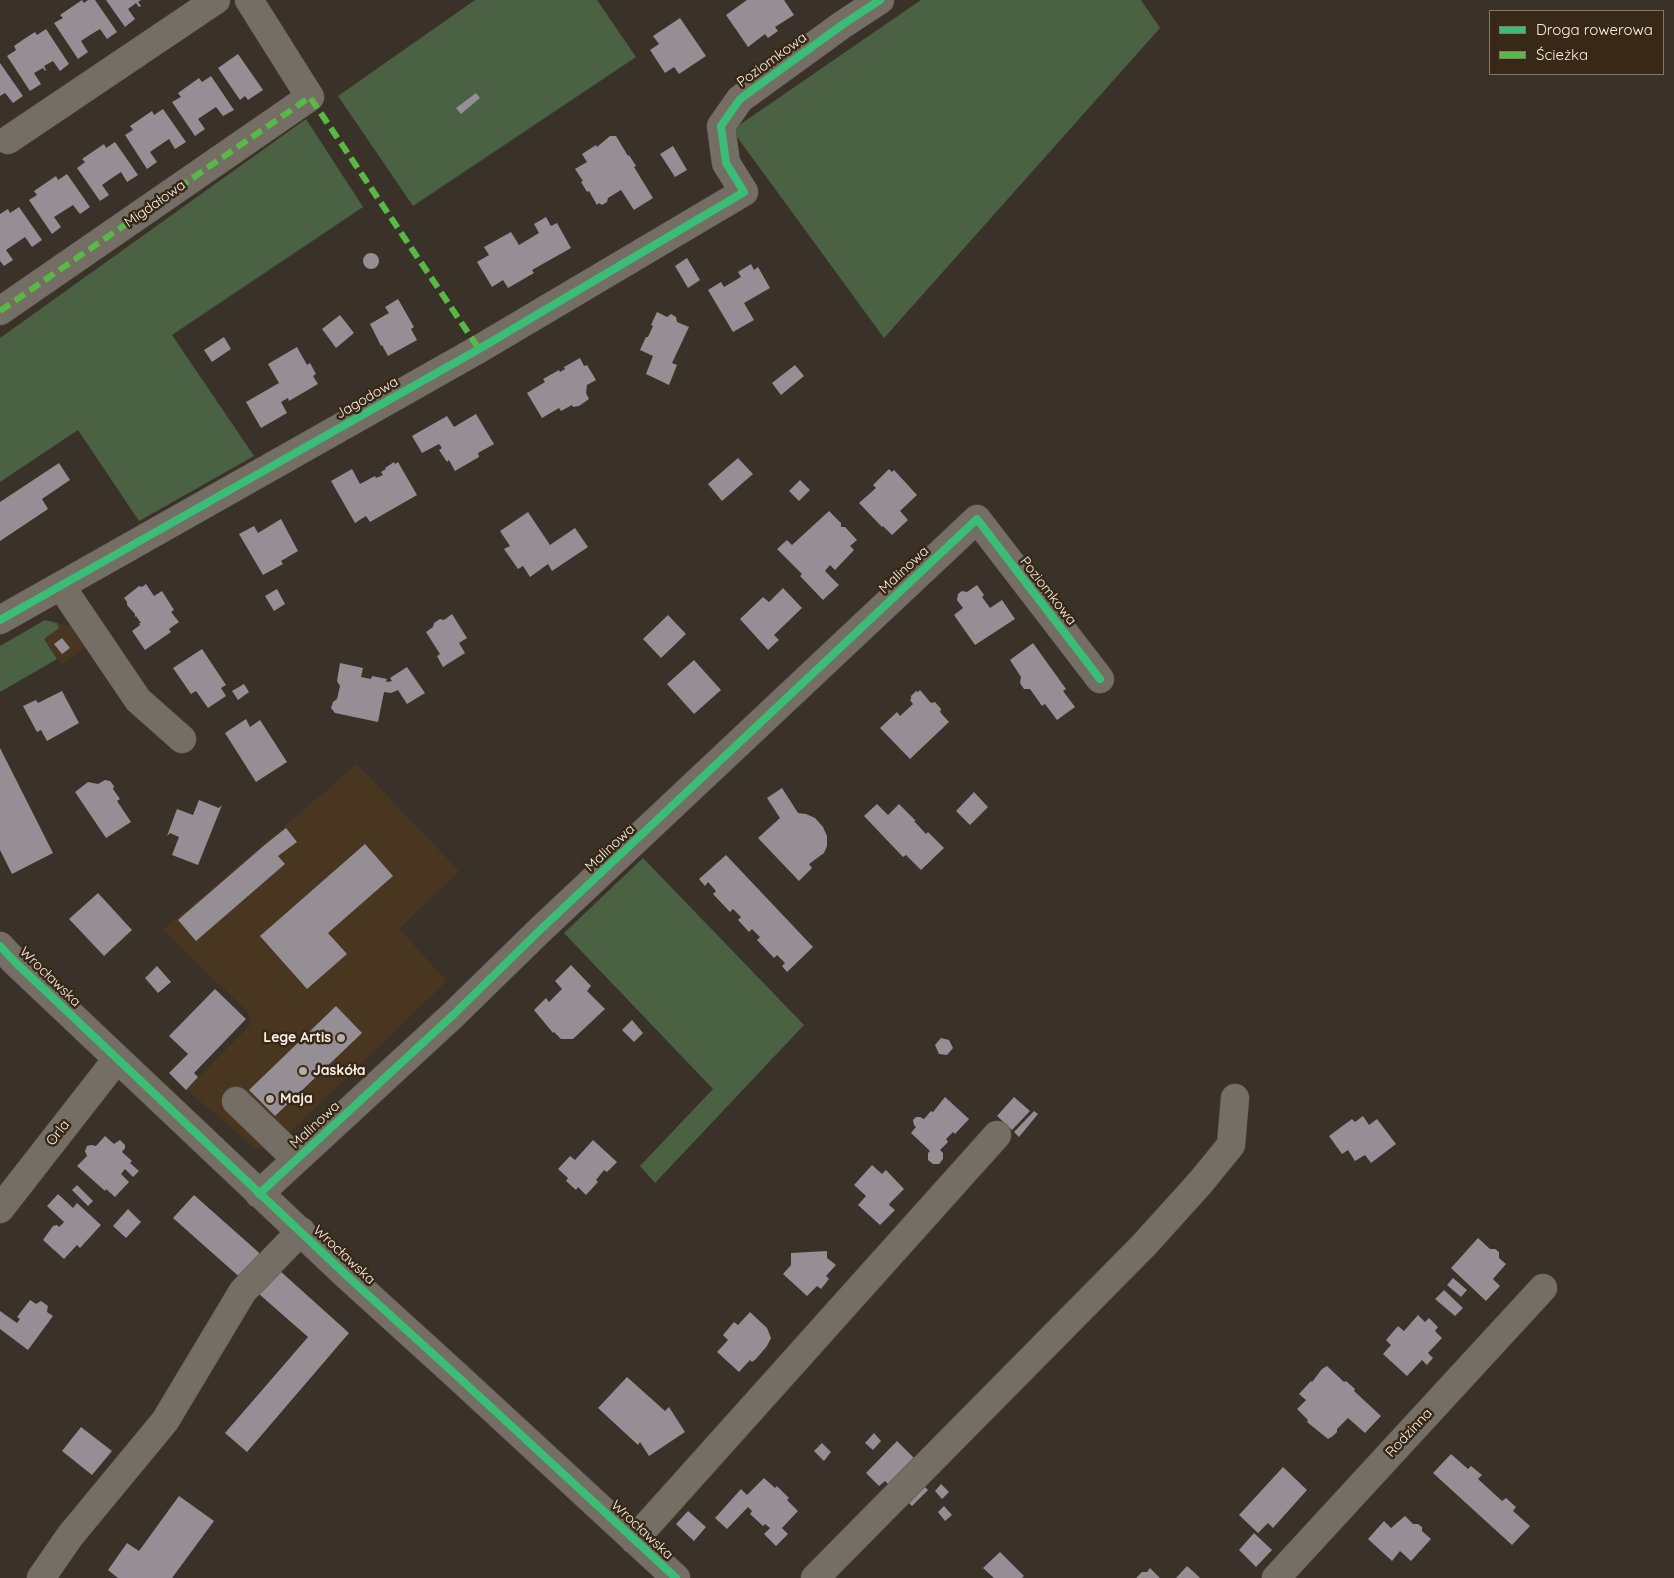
<!DOCTYPE html>
<meta charset="utf-8">
<style>
body{margin:0}
#map{position:relative;width:1674px;height:1578px;overflow:hidden;background:#3a3229;font-family:Quicksand,sans-serif}
canvas{display:block}
.legend{position:absolute;left:1489px;top:10px;width:175px;height:65px;box-sizing:border-box;background:#372817;border:1px solid #857869;margin:0;padding:6px 9px;list-style:none;font-size:15px;color:#f9efe4}
.legend li{display:flex;align-items:center;gap:10px;height:25px}
.legend b{width:25px;border:1px solid #857869}
</style>
<div id="map">
<canvas width="1674" height="1578"></canvas>
<ul class="legend">
<li><b style="height:6px;background:#3abd76"></b>Droga rowerowa</li>
<li><b style="height:6px;background:#58b947"></b>Ścieżka</li>
</ul>
</div>
<script>
const context = document.querySelector('canvas').getContext('2d');
context.lineJoin = 'round';
function fillPath(path, color) {
  context.fillStyle = color;
  context.fill(path, 'evenodd');
}
function shape(rows) {
  const path = new Path2D();
  for (const r of rows) {
    if (r.length === 3) {
      path.moveTo(r[0] + r[2], r[1]);
      path.arc(r[0], r[1], r[2], 0, 2 * Math.PI);
      continue;
    }
    path.moveTo(r[0], r[1]);
    for (let i = 2; i < r.length; i += 2) path.lineTo(r[i], r[i + 1]);
  }
  return path;
}
function strokePath(path, color, width, dash) {
  context.strokeStyle = color;
  context.lineWidth = width;
  context.lineCap = dash ? 'butt' : 'round';
  context.setLineDash(dash || []);
  context.stroke(path);
}
function drawText(font, color, halo, rows, align = 'center') {
  context.font = font + ' Quicksand,sans-serif';
  context.lineWidth = 5;
  context.setLineDash([]);
  context.textBaseline = 'middle';
  context.strokeStyle = halo;
  context.fillStyle = color;
  for (const [text, x, y, turn = 0] of rows) {
    context.save();
    context.translate(x, y);
    context.rotate((+turn || 0) * Math.PI / 180);
    context.textAlign = isNaN(turn) ? turn : align;
    if (halo) context.strokeText(text, 0, 0);
    context.fillText(text, 0, 0);
    context.restore();
  }
}
fillPath(shape([
 [57,623,70,626,85,648,62,664,44,639,59,628],
 [357,764,459,871,399,929,447,981,273,1148,254,1148,221,1118,186,1090,251,1024,248,1012,163,930]
]), '#493620');
fillPath(shape([
 [475,0,597,0,636,57,413,206,338,96],
 [921,0,1141,0,1160,28,884,338,732,130],
 [306,119,363,207,172,335,254,456,139,521,78,430,0,482,0,338],
 [45,620,57,623,59,628,44,639,57,659,0,692,0,646],
 [643,858,804,1025,655,1183,640,1166,713,1089,564,933]
]), '#4b6143');
fillPath(shape([
 [82,0,84,3,88,0,95,0,117,32,107,39,100,29,90,35,81,41,88,52,78,59,54,23,63,18,60,15],
 [106,0,141,0,138,2,141,6,139,7,136,3,128,9,135,19,125,27],
 [747,0,784,0,794,15,775,27,778,31,768,38,765,34,748,47,726,15],
 [680,18,706,56,679,74,674,67,665,73,650,50,659,44,653,36],
 [46,29,69,64,60,71,53,61,44,66,46,70,45,71,43,68,34,73,41,84,30,91,7,56,16,50,14,46,24,39,35,32,37,35],
 [238,54,263,90,248,100,245,96,240,100,218,68],
 [0,63,23,96,13,103,5,93,0,96],
 [211,76,234,110,223,116,216,107,198,119,205,129,195,136,172,102,181,97,178,93,199,78,202,82],
 [476,93,480,98,461,114,456,108],
 [163,109,186,142,175,149,169,139,150,152,157,162,147,169,125,135,133,130,130,126,152,111,154,115],
 [610,136,616,136,628,156,629,155,636,166,634,167,653,198,634,210,621,190,608,198,607,202,602,205,599,203,597,205,589,191,587,192,581,182,583,181,575,169,587,162,582,154,596,145,597,147],
 [115,142,138,175,127,182,121,172,112,178,102,185,109,195,100,201,77,168,85,162,82,159,104,144,106,148],
 [673,146,687,170,675,177,660,154],
 [67,174,90,207,80,214,73,205,54,217,61,227,52,234,29,200,37,195,34,191,56,176,58,180],
 [19,207,42,240,32,247,25,237,6,250,13,260,4,266,0,261,0,214,8,209,10,213],
 [546,217,551,226,557,223,571,248,532,270,534,273,508,288,503,280,492,287,477,262,489,255,484,247,511,232,519,245,539,233,534,224],
 [371,261,8],
 [687,258,700,280,688,288,675,266],
 [751,264,754,270,758,267,770,288,744,303,754,320,733,332,708,290,721,282,724,287,741,277,738,272],
 [398,299,414,327,411,329,417,340,388,356,382,345,381,346,370,324,389,313,385,307],
 [657,312,667,317,671,314,676,317,677,322,689,327,672,363,677,365,669,385,646,374,653,356,640,350,646,337,648,337,653,326,651,325],
 [340,315,354,333,336,348,322,329],
 [224,337,231,349,212,362,204,350],
 [297,347,307,365,310,363,316,374,313,376,318,384,289,401,288,398,281,402,287,413,261,428,246,402,279,383,268,364],
 [580,358,584,366,587,365,596,380,587,385,586,393,589,399,579,406,573,407,572,405,561,411,559,408,542,418,527,393,545,382,543,379,559,370,560,372,565,369,564,367],
 [795,365,804,376,781,395,772,383],
 [476,414,494,444,478,453,479,457,455,471,449,460,447,462,439,450,442,448,439,444,422,453,412,436,447,416,454,427],
 [738,458,753,474,722,501,708,484],
 [394,462,395,464,398,462,417,495,370,522,366,516,355,523,331,481,352,469,360,484,375,476,376,478,383,475,381,472,386,469,385,468],
 [59,463,70,480,42,499,48,509,0,541,0,502],
 [889,469,892,472,894,470,917,495,900,511,908,520,892,535,883,526,882,527,859,503,876,488,873,485],
 [800,480,810,490,799,501,789,491],
 [829,511,841,523,841,527,845,527,857,540,850,546,854,550,835,570,830,565,825,571,839,585,823,600,800,576,802,574,777,549,787,540,792,545],
 [528,512,550,545,575,528,588,547,552,571,548,564,530,577,523,566,518,569,504,549,510,546,500,531],
 [281,519,298,551,281,561,283,564,263,575,239,534,254,526,258,533],
 [146,584,154,596,162,591,174,610,171,612,179,622,169,629,171,632,145,650,132,631,140,625,139,623,141,623,136,616,135,617,135,614,127,605,127,602,124,598,139,586,142,587],
 [977,585,984,595,982,597,990,608,1002,600,1015,619,975,645,954,615,963,608,957,600,958,594,962,591,967,592],
 [783,588,802,608,774,635,779,640,768,650,740,619,763,597,769,602],
 [277,589,285,604,274,611,265,596],
 [452,614,467,638,459,643,465,653,443,667,437,656,440,654,426,632,433,627,434,623,440,619,444,620],
 [668,615,686,634,661,658,643,639],
 [62,638,70,648,62,654,54,644],
 [1033,643,1066,689,1063,691,1075,707,1057,720,1045,704,1042,706,1030,689,1024,689,1020,683,1021,677,1010,660],
 [202,649,226,685,221,688,226,696,208,708,196,691,191,694,173,668],
 [694,660,721,690,694,714,667,684],
 [340,663,363,668,361,677,371,679,372,676,387,679,386,682,387,682,392,681,390,678,407,667,425,693,407,704,398,690,391,693,384,692,378,722,335,713,331,708,333,702,337,699,340,686,337,681],
 [244,684,249,692,238,700,232,691],
 [920,690,931,703,935,702,941,709,940,712,949,722,910,759,880,728,897,712,900,716,913,704,910,700,911,699,911,696,916,691,918,692],
 [62,691,79,723,47,741,41,730,37,732,23,706,36,700,38,703],
 [246,719,250,727,260,720,287,762,256,782,225,733],
 [0,748,53,853,12,874,0,850],
 [105,780,110,781,114,786,113,789,120,799,117,801,131,822,106,838,75,792,88,782,98,784],
 [782,788,798,813,806,814,815,818,823,827,827,836,827,846,824,853,809,864,812,868,799,881,758,838,780,818,767,798],
 [974,792,988,807,970,825,956,811],
 [199,800,219,808,222,805,198,865,172,855,179,837,170,833,167,836,177,809,193,815],
 [877,804,888,815,899,804,916,821,914,821,926,834,928,832,944,848,921,870,906,855,903,857,864,816],
 [286,828,297,842,278,856,285,864,196,941,178,920,267,843,272,848,267,843],
 [365,844,393,876,328,933,347,954,307,989,260,936],
 [726,855,813,947,787,972,782,966,785,963,777,955,774,958,757,940,760,937,752,929,749,932,738,920,741,917,733,909,730,912,713,894,716,891,708,882,705,886,699,879],
 [98,893,132,930,104,956,69,919],
 [571,965,591,986,587,991,605,1009,573,1039,561,1039,554,1032,553,1033,534,1010,546,998,549,1002,562,989,555,981],
 [157,966,171,982,158,993,145,978],
 [215,989,246,1019,194,1073,198,1077,186,1090,169,1073,188,1054,169,1036],
 [336,1006,362,1033,275,1116,249,1090],
 [632,1020,643,1033,634,1042,622,1030],
 [941,1038,949,1040,953,1048,947,1055,939,1054,935,1045],
 [945,1097,969,1119,955,1134,953,1132,946,1139,948,1142,940,1150,943,1153,943,1159,939,1164,933,1164,928,1160,928,1153,930,1151,911,1133,916,1127,914,1125,913,1120,916,1117,920,1117,924,1119,931,1111,933,1112],
 [1014,1097,1030,1111,1012,1130,997,1116],
 [1034,1111,1038,1114,1019,1137,1014,1132],
 [1363,1116,1369,1125,1377,1119,1396,1144,1371,1163,1365,1155,1355,1161,1348,1150,1342,1154,1329,1136,1352,1119,1355,1122],
 [105,1136,114,1144,120,1140,125,1145,125,1148,122,1152,132,1161,130,1163,139,1171,133,1177,125,1169,121,1174,129,1182,115,1197,106,1189,105,1191,77,1166,87,1156,85,1151,87,1146,91,1145,96,1146],
 [593,1140,617,1162,607,1172,604,1170,596,1180,598,1182,586,1195,578,1187,576,1190,566,1181,568,1178,558,1169,570,1156,575,1160],
 [872,1165,882,1174,886,1170,904,1189,890,1203,889,1205,895,1210,880,1225,858,1205,866,1196,854,1185],
 [77,1185,93,1201,88,1206,72,1190],
 [58,1194,73,1208,77,1203,101,1225,80,1248,77,1245,64,1259,43,1240,53,1226,57,1225,59,1227,64,1222,47,1206],
 [194,1195,265,1258,244,1281,173,1218],
 [128,1209,141,1222,126,1238,113,1226],
 [1478,1238,1490,1249,1495,1249,1499,1252,1499,1258,1506,1264,1493,1279,1500,1286,1486,1301,1451,1268],
 [827,1251,827,1258,836,1265,826,1276,829,1279,821,1289,817,1286,807,1296,783,1274,791,1265,791,1253],
 [279,1270,349,1333,247,1452,225,1433,308,1337,259,1294],
 [1453,1278,1467,1290,1461,1297,1447,1285],
 [1444,1290,1463,1308,1455,1316,1435,1299],
 [30,1300,36,1304,41,1301,48,1306,47,1312,53,1316,28,1350,0,1329,0,1311,17,1323,20,1319,17,1317],
 [750,1312,767,1328,771,1338,767,1346,756,1359,752,1362,750,1360,739,1372,717,1352,728,1340,723,1335,734,1322,738,1325],
 [1418,1315,1425,1322,1429,1318,1438,1327,1435,1331,1442,1338,1428,1353,1433,1358,1427,1365,1422,1360,1407,1376,1383,1354,1391,1345,1386,1340,1398,1326,1404,1331],
 [1327,1366,1344,1382,1346,1381,1355,1389,1354,1391,1381,1416,1365,1433,1348,1418,1337,1429,1337,1432,1333,1436,1328,1439,1307,1422,1308,1420,1297,1409,1306,1400,1299,1394,1311,1381,1312,1382,1322,1369],
 [627,1377,665,1411,669,1407,685,1432,649,1456,640,1442,638,1445,598,1408],
 [81,1427,112,1451,92,1475,62,1451],
 [874,1433,881,1441,873,1450,865,1443],
 [897,1441,915,1459,889,1485,885,1481,879,1486,866,1473],
 [822,1443,831,1452,824,1461,814,1451],
 [1451,1454,1468,1469,1471,1466,1482,1475,1478,1479,1502,1501,1506,1498,1516,1507,1513,1511,1530,1526,1512,1545,1433,1473],
 [1283,1467,1307,1490,1273,1528,1268,1523,1258,1533,1239,1515],
 [764,1478,775,1488,777,1486,789,1498,787,1500,798,1511,782,1528,788,1534,776,1546,764,1534,770,1528,765,1524,763,1526,750,1514,752,1511,748,1507,727,1529,715,1518,741,1489,747,1495],
 [922,1484,928,1490,912,1506,906,1500],
 [941,1484,949,1492,942,1499,935,1491],
 [179,1496,214,1521,172,1578,118,1578,108,1570,127,1543,139,1551],
 [944,1506,952,1515,945,1521,938,1512],
 [688,1511,706,1527,694,1541,676,1524],
 [1405,1516,1413,1524,1418,1524,1422,1527,1422,1531,1431,1539,1411,1561,1400,1551,1392,1561,1368,1539,1384,1521,1391,1528],
 [1254,1533,1272,1550,1256,1567,1239,1550],
 [1000,1552,1024,1576,1022,1578,994,1578,983,1568],
 [1187,1566,1196,1574,1200,1578,1176,1578],
 [1150,1568,1160,1578,1136,1578,1142,1572,1147,1572]
]), '#958e94');
const minor = shape([
 [8,140,216,0],
 [0,311,310,97,249,0],
 [61,586,138,700,182,739],
 [0,620,479,349,744,192,726,163,721,126,740,99,842,25,880,0],
 [0,946,15,962,346,1275,455,1374,676,1578],
 [236,1101,296,1159],
 [259,1194,453,1015,539,931,977,519,1100,679],
 [0,1209,117,1059],
 [634,1540,997,1135],
 [41,1578,70,1536,165,1421,243,1291,301,1231],
 [815,1578,1144,1245,1200,1183,1231,1145,1235,1098],
 [1276,1578,1543,1288]
]);
strokePath(minor, '#585149', 29);
strokePath(minor, '#756e65', 28);
strokePath(shape([
 [0,311,310,97,479,349]
]), '#58b947', 6, [12, 6]);
strokePath(shape([
 [0,620,479,349,744,192,726,163,721,126,740,99,842,25,880,0],
 [0,946,15,962,346,1275,455,1374,676,1578],
 [259,1194,453,1015,539,931,977,519,1100,679]
]), '#3abd76', 8);
for (const [x, y, r, color] of [
 [341,1038,5,"#b6ada3"],
 [303,1071,5,"#b6ada3"],
 [270,1099,5,"#b6ada3"]
]) {
  const dot = new Path2D();
  dot.arc(x, y, r, 0, 2 * Math.PI);
  context.fillStyle = color;
  context.fill(dot);
  strokePath(dot, '#372817', 2);
}
drawText('14px', '#f9efe4', '#372817', [
 ["Poziomkowa",772,60,-36],
 ["Migdałowa",155,204,-35],
 ["Jagodowa",367,398,-30],
 ["Malinowa",904,570,-43],
 ["Poziomkowa",1048,591,52],
 ["Malinowa",610,848,-43],
 ["Wrocławska",50,977,44],
 ["Malinowa",315,1125,-43],
 ["Orla",58,1133,-52],
 ["Wrocławska",344,1255,43],
 ["Rodzinna",1409,1433,-47],
 ["Wrocławska",642,1530,43]
]);
drawText('bold 14px', '#f9efe4', '#372817', [
 ["Lege Artis",331,1038,"right"],
 ["Jaskóła",313,1071],
 ["Maja",280,1099]
], 'left');
</script>
